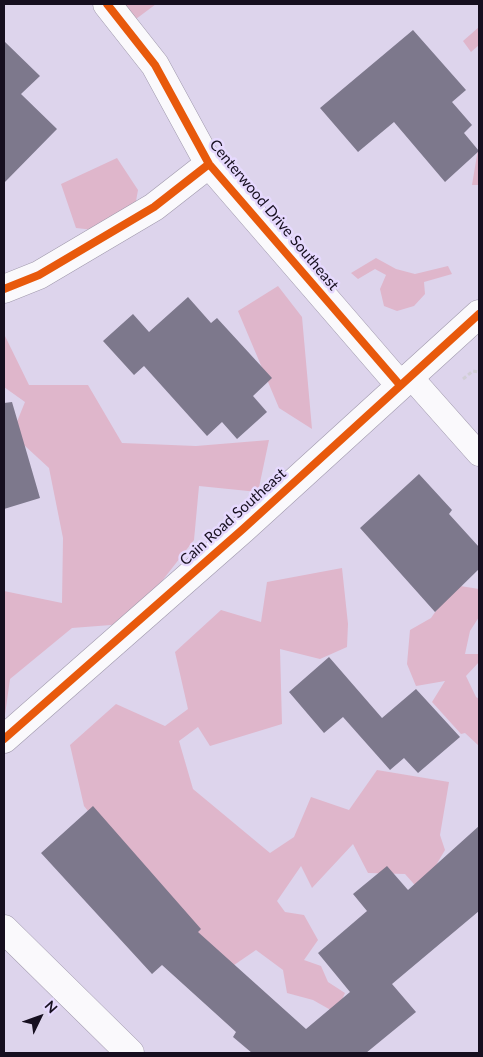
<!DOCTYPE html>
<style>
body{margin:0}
#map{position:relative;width:483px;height:1057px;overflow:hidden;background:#ddd4ec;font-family:Lato,sans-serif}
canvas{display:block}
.frame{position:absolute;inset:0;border:5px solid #160f1f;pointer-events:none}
.north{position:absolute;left:15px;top:992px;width:50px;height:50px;-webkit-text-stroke:4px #e6d9fe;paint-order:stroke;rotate:48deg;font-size:14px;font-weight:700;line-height:20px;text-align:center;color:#160f1f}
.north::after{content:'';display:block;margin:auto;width:18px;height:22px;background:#160f1f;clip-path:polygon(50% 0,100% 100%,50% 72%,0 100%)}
</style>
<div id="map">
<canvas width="483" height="1057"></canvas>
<div class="frame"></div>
<div class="north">N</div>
</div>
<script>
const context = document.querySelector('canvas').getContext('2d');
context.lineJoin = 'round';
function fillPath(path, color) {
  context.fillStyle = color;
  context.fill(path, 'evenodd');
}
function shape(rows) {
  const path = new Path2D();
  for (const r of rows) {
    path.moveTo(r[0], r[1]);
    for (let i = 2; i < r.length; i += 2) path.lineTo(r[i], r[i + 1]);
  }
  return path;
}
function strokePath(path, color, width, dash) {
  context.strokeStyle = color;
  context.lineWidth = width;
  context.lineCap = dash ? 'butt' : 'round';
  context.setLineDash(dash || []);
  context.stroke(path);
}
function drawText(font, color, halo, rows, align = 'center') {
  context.font = font + ' Lato,sans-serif';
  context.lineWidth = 5;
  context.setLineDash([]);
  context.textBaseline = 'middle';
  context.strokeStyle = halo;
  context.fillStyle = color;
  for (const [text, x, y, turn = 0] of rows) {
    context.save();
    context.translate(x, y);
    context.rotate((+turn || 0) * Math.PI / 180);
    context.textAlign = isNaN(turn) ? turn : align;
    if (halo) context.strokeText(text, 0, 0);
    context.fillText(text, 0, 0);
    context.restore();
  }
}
fillPath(shape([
 [120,4,156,4,132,22],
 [479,27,479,45,471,52,463,41],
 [479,143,479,185,472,185],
 [117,158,138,190,130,234,76,228,61,184],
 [376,258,396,269,415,274,448,266,452,274,424,282,425,294,414,306,397,311,384,306,380,289,386,275,375,269,358,279,351,273],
 [278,286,302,317,312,429,279,408,238,311],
 [4,334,29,385,88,385,122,443,196,446,269,440,258,492,199,486,194,540,162,581,124,624,72,628,10,679,4,722,4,591,62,603,63,538,49,468,12,434,25,402,4,387],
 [342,568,348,624,347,647,320,659,280,649,282,724,210,746,198,727,179,741,193,789,270,853,294,837,311,797,349,810,377,770,449,782,440,835,445,850,432,872,437,910,405,874,368,873,353,844,312,888,301,866,277,901,285,912,304,915,318,940,304,960,321,966,328,982,345,993,336,1013,313,1000,287,993,283,970,256,950,218,976,84,806,70,745,116,704,165,726,188,709,175,652,221,610,261,622,267,582],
 [454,585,479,589,479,617,470,631,465,654,479,654,479,662,466,676,476,697,479,699,479,746,465,733,461,734,432,702,445,681,416,686,407,664,410,630,431,618]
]), '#dfb6cb');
fillPath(shape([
 [413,30,466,90,452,102,472,125,464,133,479,151,445,182,394,122,358,152,320,108],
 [4,41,40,76,21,94,57,129,4,183],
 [188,297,211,323,217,318,272,378,253,396,267,412,237,439,222,422,207,436,144,366,134,375,103,341,133,314,149,332],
 [12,402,40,498,4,509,4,403],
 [419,474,452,510,449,514,479,547,479,569,435,612,360,528],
 [329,657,382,718,416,689,460,737,418,773,404,758,390,770,343,717,324,733,289,692],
 [93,806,201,929,198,932,306,1029,350,992,318,953,367,911,353,894,387,866,408,890,479,826,479,911,392,984,416,1012,366,1053,252,1053,233,1037,236,1032,162,965,152,974,41,853]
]), '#7d788c');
const service = shape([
 [409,375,479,454]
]);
const minor = shape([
 [107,4,155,65,209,164,399,384],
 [4,289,39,275,154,207,209,164],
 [4,929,130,1053]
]);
const tertiary = shape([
 [4,739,243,529,479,314]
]);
strokePath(service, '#9f98ab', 25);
strokePath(minor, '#9f98ab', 29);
strokePath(tertiary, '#9f98ab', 29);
strokePath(shape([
 [463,379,473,371,479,372]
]), '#d1ced6', 3, [4, 2.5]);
strokePath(service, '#faf9fc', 24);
strokePath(minor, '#faf9fc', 28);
strokePath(tertiary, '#faf9fc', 28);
strokePath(shape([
 [107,4,155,65,209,164,399,384],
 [4,289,39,275,154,207,209,164],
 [4,739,243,529,479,314]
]), '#e8590c', 8);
drawText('15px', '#160f1f', '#e6d9fe', [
 ["Centerwood Drive Southeast",274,215,50],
 ["Cain Road Southeast",233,517,-42]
]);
</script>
